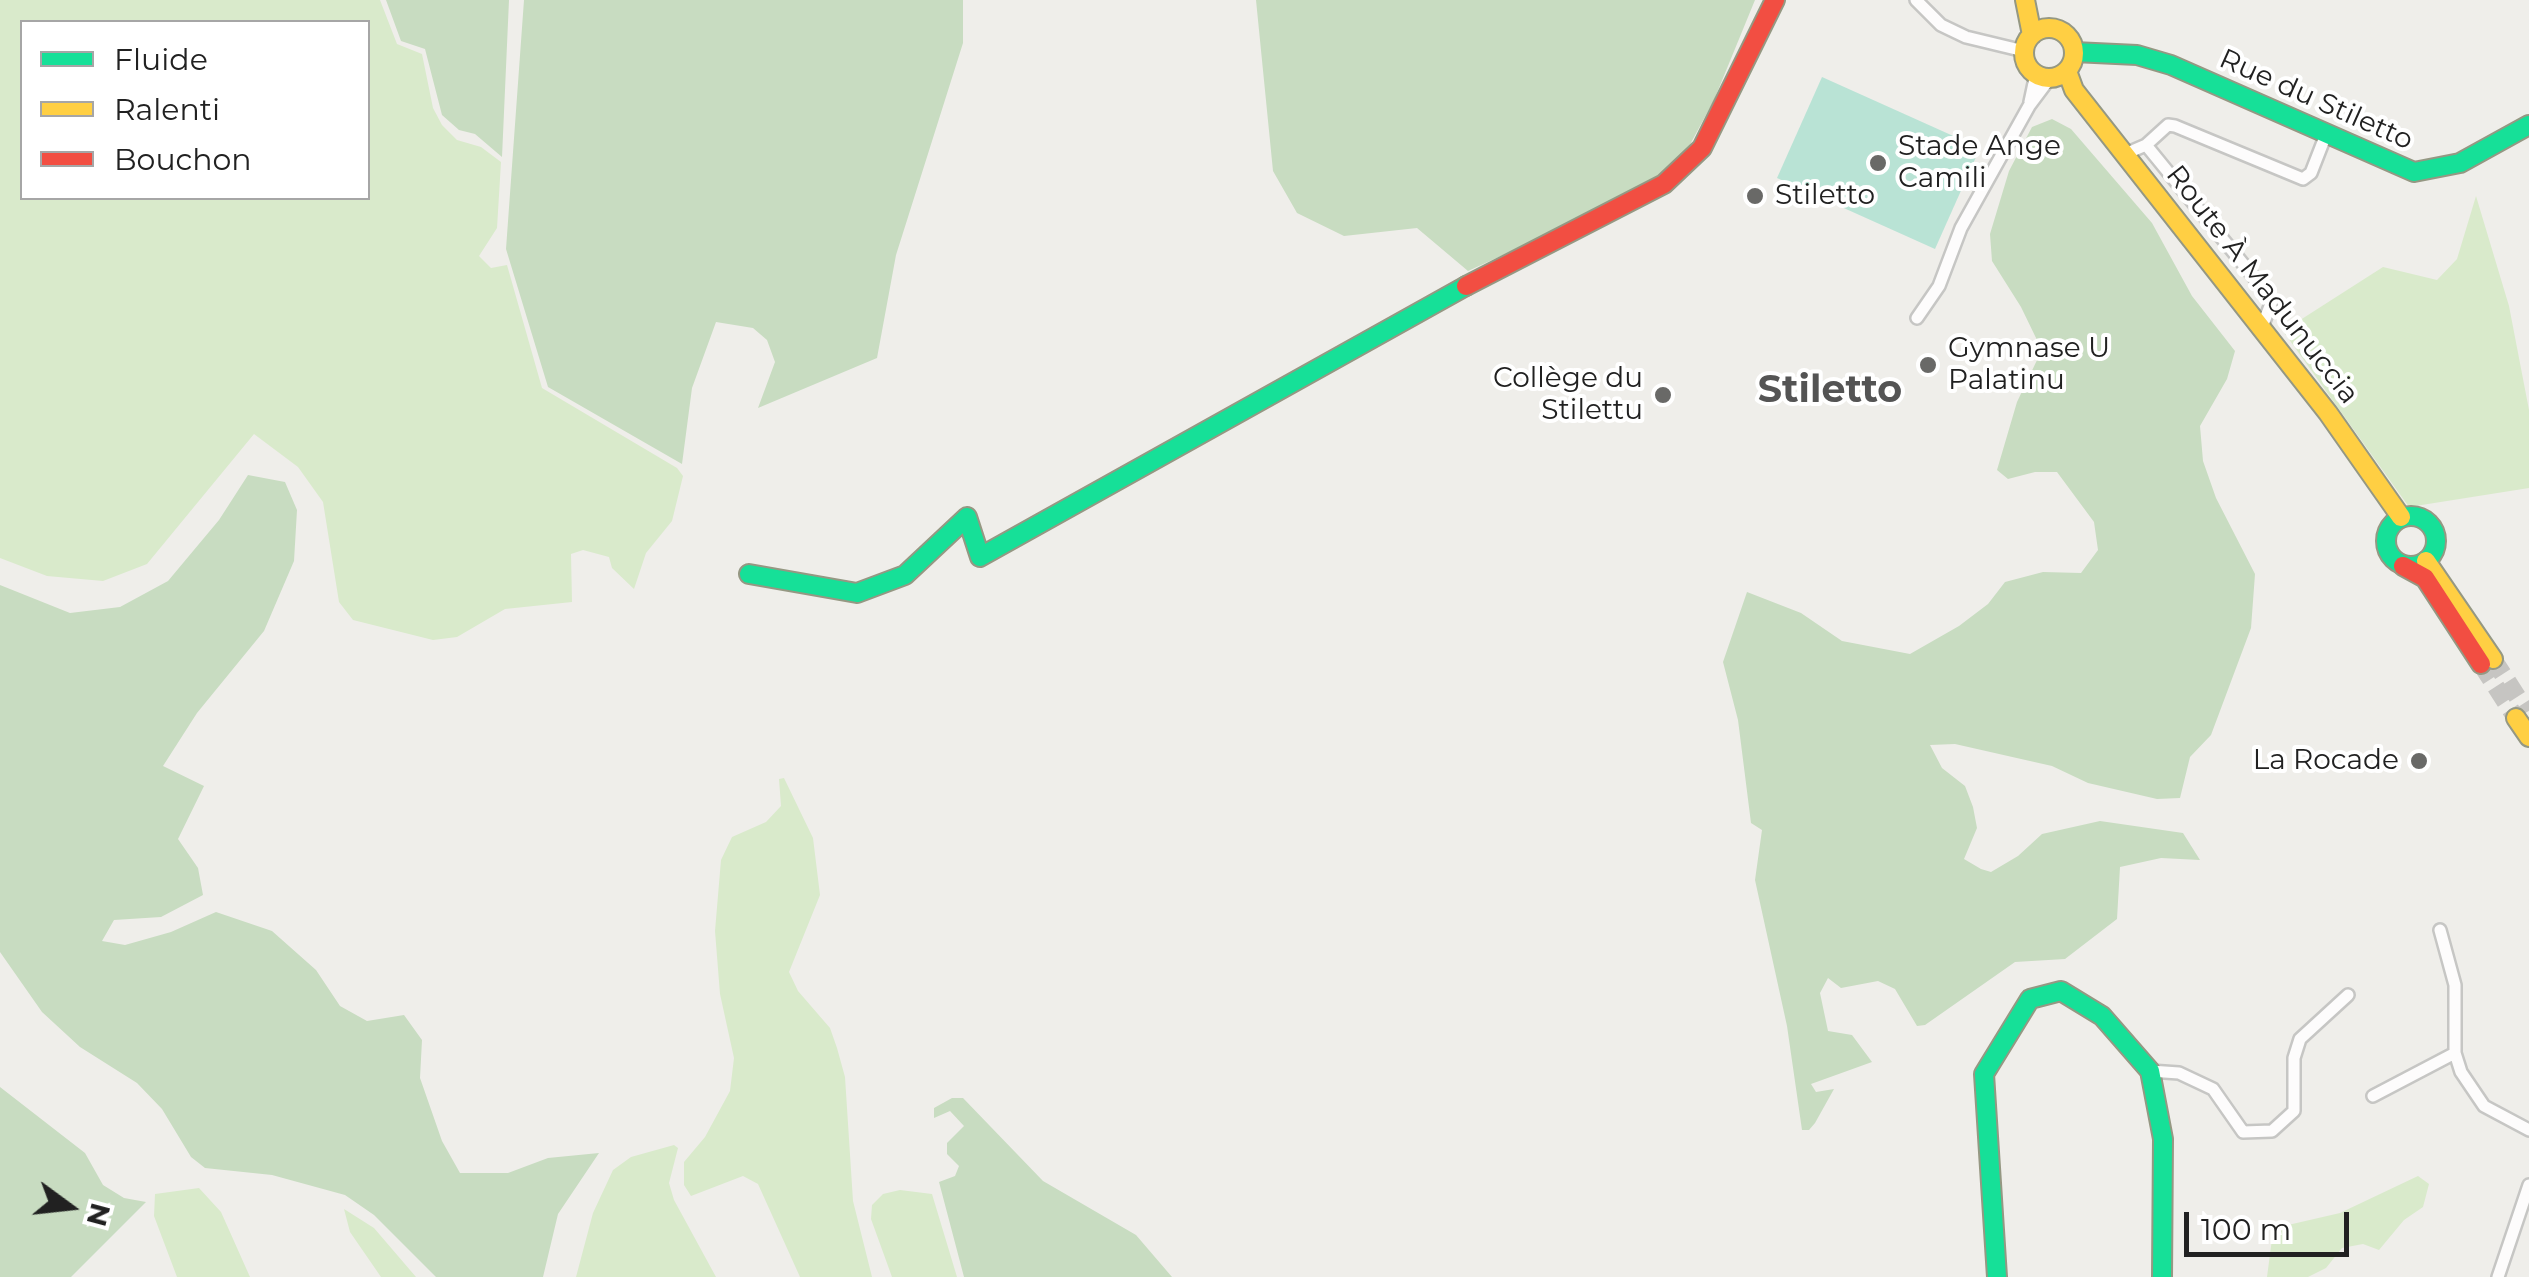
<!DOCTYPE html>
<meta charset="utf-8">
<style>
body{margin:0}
#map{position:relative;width:2529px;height:1277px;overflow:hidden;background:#efeeea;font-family:Montserrat,sans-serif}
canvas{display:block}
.legend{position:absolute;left:20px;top:20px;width:350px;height:180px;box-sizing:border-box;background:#fff;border:2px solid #a6a6a6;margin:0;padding:12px 18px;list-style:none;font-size:30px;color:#212121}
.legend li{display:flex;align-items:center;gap:20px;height:50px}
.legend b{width:50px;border:2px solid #a6a6a6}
.north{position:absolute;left:20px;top:1157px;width:100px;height:100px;-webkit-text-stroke:8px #fff;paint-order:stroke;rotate:105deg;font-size:28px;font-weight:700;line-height:40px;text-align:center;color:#212121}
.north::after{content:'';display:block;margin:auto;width:35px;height:45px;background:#212121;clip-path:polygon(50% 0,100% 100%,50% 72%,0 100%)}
.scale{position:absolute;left:2184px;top:1212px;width:165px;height:45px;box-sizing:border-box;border:5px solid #212121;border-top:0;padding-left:12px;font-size:30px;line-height:35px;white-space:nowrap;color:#212121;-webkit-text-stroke:8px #fff;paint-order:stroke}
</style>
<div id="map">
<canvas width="2529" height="1277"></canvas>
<ul class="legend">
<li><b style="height:12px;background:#16e098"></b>Fluide</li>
<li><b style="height:12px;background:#ffcf43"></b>Ralenti</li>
<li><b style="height:12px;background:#f24e42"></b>Bouchon</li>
</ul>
<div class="north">N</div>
<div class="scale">100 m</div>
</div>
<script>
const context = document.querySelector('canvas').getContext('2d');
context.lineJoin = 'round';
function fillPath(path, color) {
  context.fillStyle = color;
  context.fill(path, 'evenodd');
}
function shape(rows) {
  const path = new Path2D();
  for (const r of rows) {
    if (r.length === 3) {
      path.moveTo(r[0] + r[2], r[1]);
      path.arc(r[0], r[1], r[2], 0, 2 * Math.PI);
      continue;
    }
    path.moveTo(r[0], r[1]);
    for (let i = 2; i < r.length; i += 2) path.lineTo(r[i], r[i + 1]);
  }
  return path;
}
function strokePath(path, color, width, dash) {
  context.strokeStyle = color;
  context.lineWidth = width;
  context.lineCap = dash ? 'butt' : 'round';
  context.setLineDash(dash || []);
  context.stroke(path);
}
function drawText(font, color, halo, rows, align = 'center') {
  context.font = font + ' Montserrat,sans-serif';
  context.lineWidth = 8;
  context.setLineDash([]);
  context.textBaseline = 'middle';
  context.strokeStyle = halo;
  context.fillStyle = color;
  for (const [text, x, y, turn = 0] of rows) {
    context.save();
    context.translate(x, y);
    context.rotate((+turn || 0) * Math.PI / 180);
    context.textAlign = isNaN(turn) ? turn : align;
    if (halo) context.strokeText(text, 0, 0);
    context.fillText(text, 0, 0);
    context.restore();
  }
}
fillPath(shape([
 [0,0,380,0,397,44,422,54,433,108,442,125,457,140,481,147,501,162,497,228,479,256,491,268,507,265,542,388,677,468,683,476,672,521,646,553,634,589,612,568,609,557,583,550,571,554,572,602,505,609,457,637,433,640,353,620,339,602,323,502,298,467,254,434,147,564,103,581,47,576,0,558],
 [22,22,368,22,368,198,22,198],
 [2476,196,2509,306,2529,410,2529,488,2409,507,2283,331,2383,267,2437,280,2457,259],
 [784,778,813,838,820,895,789,972,798,991,830,1028,837,1048,845,1077,853,1201,872,1277,800,1277,758,1184,743,1176,691,1196,684,1185,684,1162,705,1137,730,1091,734,1058,720,994,715,931,721,860,732,837,766,822,781,806,779,779],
 [674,1145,678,1148,669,1183,674,1200,716,1277,576,1277,593,1213,613,1170,631,1157],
 [2418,1176,2429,1184,2423,1207,2404,1220,2379,1250,2363,1244,2342,1248,2326,1268,2308,1277,2267,1277,2272,1239,2288,1225,2340,1213],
 [199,1188,221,1212,250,1277,177,1277,154,1216,155,1194],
 [900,1190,932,1194,957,1277,892,1277,871,1219,872,1205,883,1194],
 [344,1209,374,1228,416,1277,381,1277,350,1232]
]), '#d9eacb');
fillPath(shape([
 [386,0,509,0,502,157,475,134,459,130,442,115,425,49,401,41],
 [524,0,963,0,963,43,896,255,877,358,758,408,775,362,767,340,753,328,716,322,692,388,682,464,548,387,506,249],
 [1256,0,1755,0,1714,100,1672,178,1468,271,1417,228,1344,236,1297,213,1273,171],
 [2052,119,2071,129,2152,223,2192,296,2235,351,2227,379,2200,426,2203,461,2216,498,2255,574,2251,628,2211,735,2190,757,2180,798,2157,799,2088,783,2052,766,1955,744,1930,745,1942,768,1965,786,1973,807,1977,828,1964,859,1981,869,1991,872,2018,856,2042,834,2100,821,2183,833,2200,860,2161,858,2120,867,2117,919,2065,959,2015,962,1925,1025,1917,1026,1895,989,1878,981,1841,988,1828,978,1820,993,1828,1031,1852,1035,1872,1062,1811,1084,1816,1092,1834,1089,1815,1123,1809,1130,1802,1130,1787,1026,1755,880,1762,830,1751,823,1738,720,1723,662,1747,592,1801,613,1842,641,1910,654,1959,626,1988,604,2005,582,2043,572,2081,573,2098,550,2094,522,2057,472,2035,472,2008,479,1997,470,2017,402,2038,358,2037,340,2021,307,1992,261,1990,234,2009,171,2032,127],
 [248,475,285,482,297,510,294,561,264,631,197,713,163,766,204,786,178,839,198,868,203,895,161,917,114,920,102,941,125,945,171,932,216,912,272,931,316,970,340,1006,367,1021,404,1015,422,1040,420,1078,442,1141,460,1173,508,1173,548,1158,599,1153,558,1214,543,1277,436,1277,374,1215,345,1195,272,1175,205,1168,191,1157,162,1109,137,1083,80,1047,42,1012,0,952,0,585,70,613,120,607,168,581,219,520],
 [0,1087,85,1153,103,1185,124,1198,146,1202,71,1277,0,1277],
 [952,1098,963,1098,1043,1181,1136,1235,1172,1277,964,1277,939,1182,955,1176,959,1166,947,1154,947,1143,964,1126,950,1111,934,1118,934,1108]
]), '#c8dcc1');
fillPath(shape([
 [1822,77,1980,148,1935,249,1777,178]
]), '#b9e3d5');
strokePath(shape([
 [2493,659,2527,712],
 [2481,664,2516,718]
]), '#c6c5c2', 18, [18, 9]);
const street = shape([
 [1916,0,1941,25,1966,37,2024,51],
 [2030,102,2036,74],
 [2146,145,2168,125,2175,126,2303,179,2311,173,2325,137],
 [2125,154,2146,145,2266,292,2272,301,2262,327],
 [1917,318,1939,286,1961,228,2029,106,2050,78],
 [2440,930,2455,985,2455,1053,2461,1072,2484,1106,2529,1130],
 [2150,1071,2179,1073,2213,1089,2243,1132,2272,1131,2294,1111,2294,1058,2300,1039,2348,995],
 [2373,1096,2455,1053],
 [2498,1277,2529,1185]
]);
const fast = shape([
 [2074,52,2137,55,2171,65,2414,172,2460,163,2529,125],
 [2411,541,25],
 [749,574,857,593,905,575,967,517,980,557,1466,286],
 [1997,1277,1984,1074,2030,999,2061,991,2102,1016,2150,1071,2163,1139,2162,1277]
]);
const slow = shape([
 [2025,0,2032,35],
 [2049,53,25],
 [2067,71,2074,90,2328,413,2401,517],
 [2426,561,2493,659],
 [2516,718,2529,737]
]);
const jam = shape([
 [1466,286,1664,184,1702,148,1775,0],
 [2403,566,2425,578,2481,664]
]);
strokePath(street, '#c6c6c4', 16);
strokePath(fast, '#959883', 22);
strokePath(slow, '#959883', 22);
strokePath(jam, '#959883', 22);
strokePath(street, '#fdfcfc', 11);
strokePath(fast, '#16e098', 18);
strokePath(slow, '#ffcf43', 18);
strokePath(jam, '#f24e42', 18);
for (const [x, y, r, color] of [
 [1878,163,10,"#696967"],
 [1755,196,10,"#696967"],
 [1928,365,10,"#696967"],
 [1663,395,10,"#696967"],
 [2419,761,10,"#696967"]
]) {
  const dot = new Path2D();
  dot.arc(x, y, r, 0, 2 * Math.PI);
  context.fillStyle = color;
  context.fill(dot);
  strokePath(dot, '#fff', 4);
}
drawText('28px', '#212121', '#fff', [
 ["Rue du Stiletto",2316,100,24],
 ["Route À Madunuccia",2262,285,52]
]);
drawText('28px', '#212121', '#fff', [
 ["Stade Ange",1898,147],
 ["Camili",1898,179],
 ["Stiletto",1775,196],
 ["Gymnase U",1948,349],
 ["Palatinu",1948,381],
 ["Collège du",1643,379,"right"],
 ["Stilettu",1643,411,"right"],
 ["La Rocade",2399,761,"right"]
], 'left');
drawText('bold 38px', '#545454', '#fff', [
 ["Stiletto",1830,391]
]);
</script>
